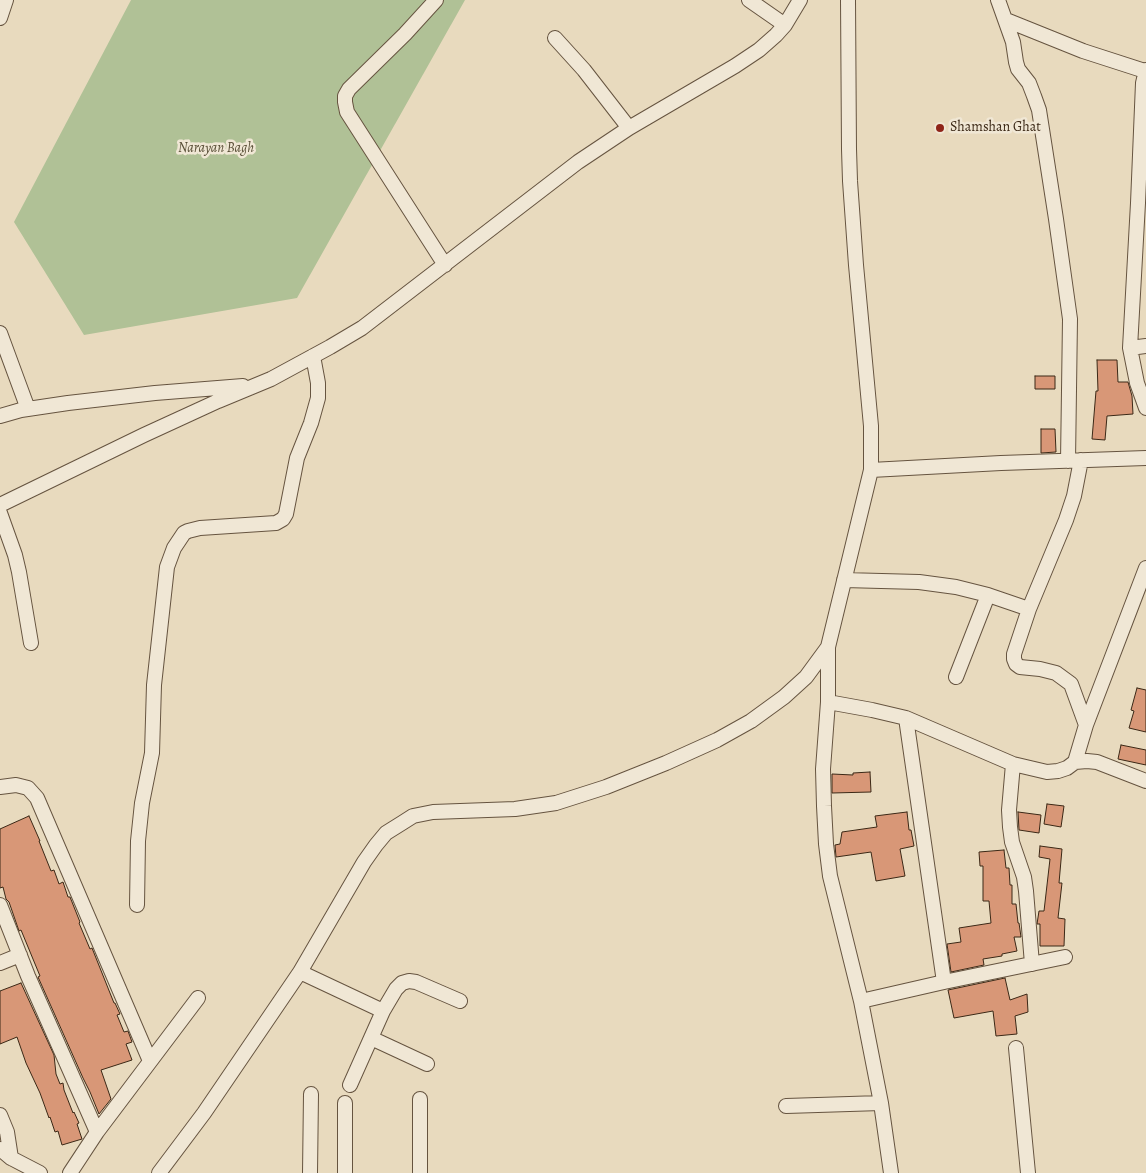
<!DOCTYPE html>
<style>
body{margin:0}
canvas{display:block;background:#e8dabe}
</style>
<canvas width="1146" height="1173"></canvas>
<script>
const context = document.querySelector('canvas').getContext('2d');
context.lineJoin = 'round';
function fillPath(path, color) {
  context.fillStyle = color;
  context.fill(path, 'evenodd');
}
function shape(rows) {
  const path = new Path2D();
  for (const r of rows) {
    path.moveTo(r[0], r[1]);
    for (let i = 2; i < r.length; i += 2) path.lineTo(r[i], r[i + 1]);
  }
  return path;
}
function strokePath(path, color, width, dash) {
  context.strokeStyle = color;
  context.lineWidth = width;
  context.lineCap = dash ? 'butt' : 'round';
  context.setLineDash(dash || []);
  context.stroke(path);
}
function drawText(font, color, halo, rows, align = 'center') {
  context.font = font + ' Alegreya,serif';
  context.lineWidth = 5;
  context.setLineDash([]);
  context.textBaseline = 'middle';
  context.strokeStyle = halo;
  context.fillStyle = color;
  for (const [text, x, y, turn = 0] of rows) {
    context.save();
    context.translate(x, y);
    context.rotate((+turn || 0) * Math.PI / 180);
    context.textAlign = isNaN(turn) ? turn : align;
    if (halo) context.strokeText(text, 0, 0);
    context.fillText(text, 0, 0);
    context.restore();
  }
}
fillPath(shape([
 [131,0,465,0,297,298,84,335,14,222]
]), '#b0c196');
const building = shape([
 [1097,360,1117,360,1118,382,1128,382,1132,396,1133,414,1107,416,1105,440,1092,439,1096,391,1098,391,1097,360],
 [1035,376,1055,376,1055,389,1035,389,1035,376],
 [1041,429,1055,429,1056,452,1041,453,1041,429],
 [1137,688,1146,690,1146,732,1129,728,1134,711,1131,710,1137,688],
 [1121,745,1146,750,1146,765,1118,759,1121,745],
 [870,772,871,792,832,793,832,774,853,775,853,773,870,772],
 [1047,804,1064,806,1061,827,1044,824,1047,804],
 [907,812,909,830,911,830,914,846,900,849,905,876,876,881,871,852,836,857,835,845,840,844,842,832,877,827,875,816,907,812],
 [1018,812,1041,815,1039,833,1019,830,1018,812],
 [29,816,40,841,39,841,51,871,54,870,59,884,63,882,68,897,70,897,80,922,79,923,90,949,92,948,114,1003,115,1003,120,1014,117,1015,124,1032,128,1031,132,1042,126,1044,132,1060,101,1070,111,1099,99,1114,90,1092,83,1078,38,977,40,976,21,930,19,931,9,902,6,899,3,887,0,888,0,829,29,816],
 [1040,846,1062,849,1059,883,1062,883,1058,918,1065,919,1064,946,1040,946,1040,924,1037,924,1039,911,1044,911,1050,859,1039,857,1040,846],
 [1004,850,1006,868,1009,868,1010,885,1012,885,1012,904,1016,904,1018,923,1019,923,1021,937,1014,937,1017,951,1002,954,1002,956,983,959,984,965,951,972,947,944,961,942,959,928,991,923,989,901,983,901,983,866,980,866,979,852,1004,850],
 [1005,978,1010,1000,1027,994,1028,1012,1015,1016,1017,1034,996,1036,993,1011,954,1018,948,990,1005,978],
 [21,983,54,1055,56,1074,60,1084,63,1083,64,1090,73,1113,74,1112,79,1123,77,1124,82,1139,62,1145,58,1131,55,1132,50,1117,49,1118,40,1093,26,1063,17,1037,0,1044,0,991,21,983]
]);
fillPath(building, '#d89777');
strokePath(building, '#3b2816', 1);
const minor = shape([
 [436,0,405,34,349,89,345,96,345,102,347,112,445,265],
 [749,0,785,25],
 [998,0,1013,42,1016,62,1018,69,1029,83,1034,96,1039,110,1056,219,1070,319,1068,461],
 [0,18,6,0],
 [1006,20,1083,51,1145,71],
 [555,38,584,70,629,128],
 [1146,70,1143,83,1138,203,1130,348,1137,383,1146,408],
 [0,333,28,409],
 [1130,348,1146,346],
 [0,416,21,410,68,403,155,393,243,386],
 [1081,460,1074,496,1066,520,1029,609,1014,654,1014,659,1016,664,1020,667,1040,669,1056,673,1071,684,1086,725],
 [871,470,1001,463,1146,458],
 [0,505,144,435,218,401,271,379,330,347,362,328,578,162,629,128,735,66,759,50,776,35,785,25,800,0],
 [0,513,15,555,19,572,31,643],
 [844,580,919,582,956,587,988,595,1029,609],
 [828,647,828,702,823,769,824,806,826,844,830,876,861,1001,881,1103,891,1173],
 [956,677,988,595],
 [828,702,872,710,906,718,1013,764,1047,772,1058,771,1067,768,1075,762,1087,761,1097,762,1146,781],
 [906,718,944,982],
 [1075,762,1086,725,1146,568],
 [1013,764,1009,810,1010,827,1012,842,1024,877,1026,891,1032,964],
 [0,787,16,785,28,788,37,798,150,1061],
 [0,905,28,976,97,1132],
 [137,905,138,841,142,803,152,753,154,685,167,567,174,548,184,533,188,531,200,528,276,523,283,519,286,514,297,458,311,423,318,398,318,383,313,356],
 [0,963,20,955],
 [300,972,383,1011],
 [861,1001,944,982,1065,957],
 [371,1038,427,1064],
 [1016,1048,1028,1173],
 [350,1085,383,1011,396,989,402,983,409,981,416,982,460,1001],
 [345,1103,345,1173],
 [786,1106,881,1103],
 [0,1115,7,1132,11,1158],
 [0,1149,11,1158,40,1173],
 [70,1173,97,1132,198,998],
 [159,1173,204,1113,300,972,364,862,376,845,386,833,402,823,413,816,433,812,515,809,556,803,606,787,666,763,717,740,751,721,784,697,806,677,828,647,871,470,871,426,856,265,850,181,849,149,848,0],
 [310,1173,311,1094],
 [420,1173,420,1099]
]);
strokePath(minor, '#665440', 16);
strokePath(minor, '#f0e7d5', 14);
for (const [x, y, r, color] of [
 [940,128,5,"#8f2418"]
]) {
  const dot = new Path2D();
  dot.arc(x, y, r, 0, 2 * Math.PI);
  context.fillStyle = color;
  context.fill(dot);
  strokePath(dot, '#f0e7d5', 2);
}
drawText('14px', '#3b2816', '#f0e7d5', [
 ["Shamshan Ghat",950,128]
], 'left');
drawText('italic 14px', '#584e36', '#f0e7d5', [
 ["Narayan Bagh",216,149]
]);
</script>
